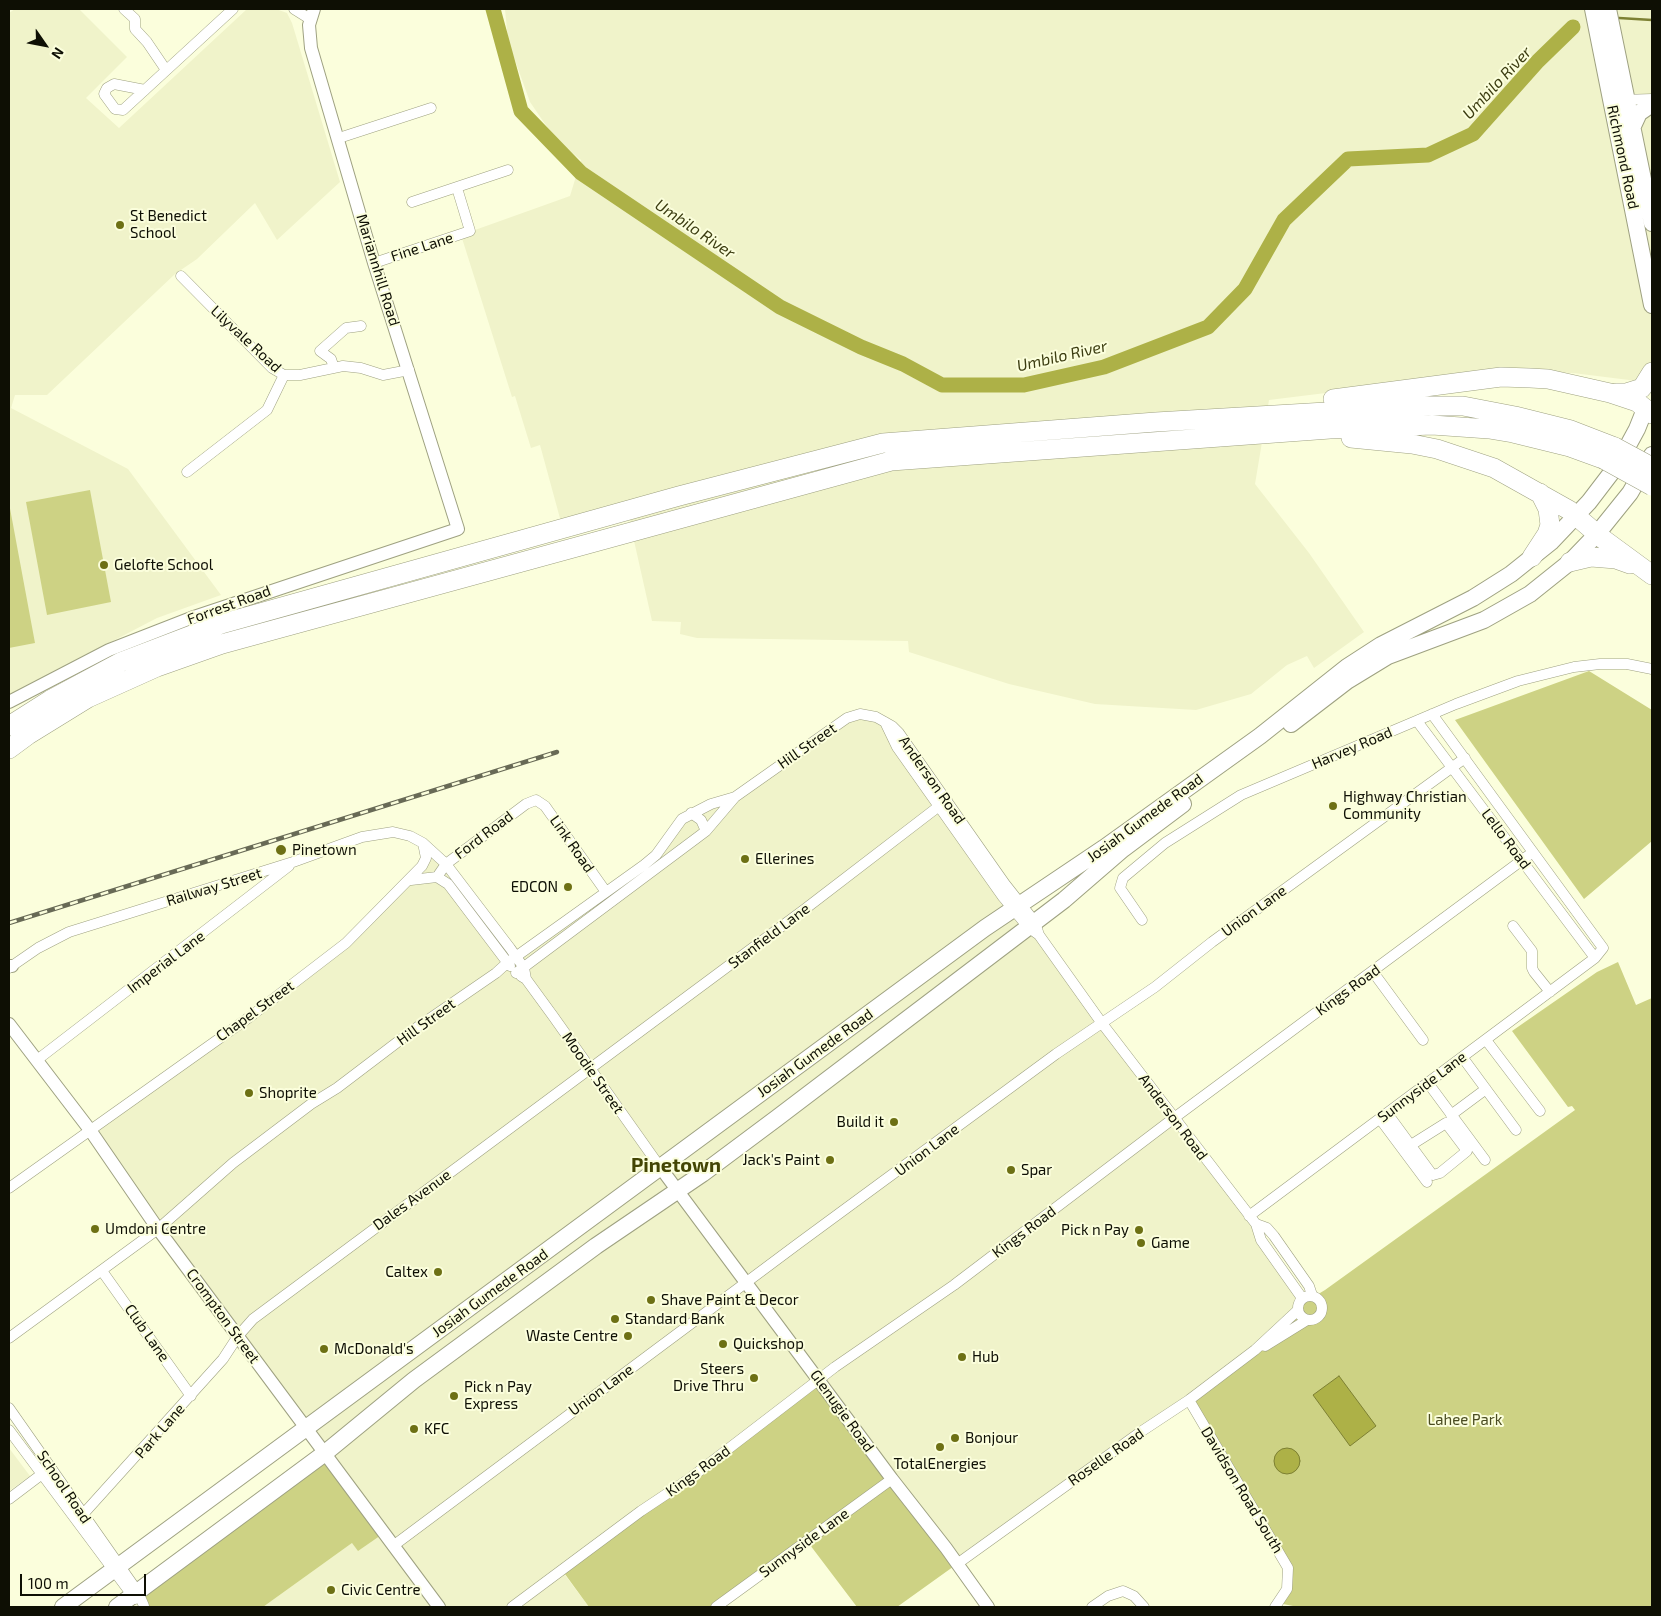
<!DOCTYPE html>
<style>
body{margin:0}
#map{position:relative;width:1661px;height:1616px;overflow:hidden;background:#fbfedc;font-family:"Exo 2",sans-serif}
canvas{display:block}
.frame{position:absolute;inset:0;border:10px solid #0e0f04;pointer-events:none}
.north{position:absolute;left:20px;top:20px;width:50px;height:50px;-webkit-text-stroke:4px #fbfedc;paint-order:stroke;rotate:123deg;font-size:14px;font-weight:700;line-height:20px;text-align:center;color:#0e0f04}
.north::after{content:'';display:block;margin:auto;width:18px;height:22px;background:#0e0f04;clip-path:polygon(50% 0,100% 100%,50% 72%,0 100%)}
.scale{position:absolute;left:20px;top:1574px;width:126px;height:22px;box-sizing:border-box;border:2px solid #0e0f04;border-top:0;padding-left:6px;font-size:15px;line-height:18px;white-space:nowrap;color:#0e0f04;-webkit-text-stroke:4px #fbfedc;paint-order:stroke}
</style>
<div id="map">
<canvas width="1661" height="1616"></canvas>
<div class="frame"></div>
<div class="north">N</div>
<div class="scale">100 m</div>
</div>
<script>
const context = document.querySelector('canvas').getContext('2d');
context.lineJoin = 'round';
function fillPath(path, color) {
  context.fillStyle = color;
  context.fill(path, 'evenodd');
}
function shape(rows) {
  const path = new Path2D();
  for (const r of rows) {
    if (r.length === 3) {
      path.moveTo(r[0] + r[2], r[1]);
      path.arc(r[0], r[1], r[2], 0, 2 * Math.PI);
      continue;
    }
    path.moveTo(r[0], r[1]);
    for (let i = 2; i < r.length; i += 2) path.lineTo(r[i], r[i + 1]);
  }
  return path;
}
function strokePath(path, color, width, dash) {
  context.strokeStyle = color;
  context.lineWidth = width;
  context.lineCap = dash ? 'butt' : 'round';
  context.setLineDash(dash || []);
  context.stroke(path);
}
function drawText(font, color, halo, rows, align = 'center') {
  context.font = font + ' "Exo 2",sans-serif';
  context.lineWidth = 4;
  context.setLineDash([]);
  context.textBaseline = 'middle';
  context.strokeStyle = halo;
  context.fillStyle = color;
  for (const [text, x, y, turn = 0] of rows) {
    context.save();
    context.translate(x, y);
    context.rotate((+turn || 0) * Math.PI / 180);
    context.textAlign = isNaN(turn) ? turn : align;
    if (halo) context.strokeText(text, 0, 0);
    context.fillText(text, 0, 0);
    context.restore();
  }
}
fillPath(shape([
 [15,9,79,9,127,57,86,98,119,128,247,9,276,9,287,13,292,23,340,182,277,240,255,203,197,259,175,274,47,395,15,395,11,408,128,469,221,595,157,618,9,695,9,13],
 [505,9,1652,9,1652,390,1637,381,1573,373,1512,370,1269,400,1255,484,1309,553,1364,632,1314,668,1307,656,1287,665,1251,694,1196,710,1095,704,1009,684,909,652,908,641,697,638,680,634,681,622,652,621,626,505,561,522,540,445,531,448,515,396,512,397,461,235,570,196,581,160,556,140,530,102,508,41],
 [876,717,1028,928,1255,1225,1301,1298,1300,1316,1188,1400,957,1564,918,1511,562,1571,589,1607,263,1607,352,1543,383,1533,90,1130,347,943,423,867,423,843,517,956,656,856,676,826,736,797,847,719],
 [9,1448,30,1476,9,1491]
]), '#f0f3ca');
fillPath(shape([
 [90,490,111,602,47,615,26,502],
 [9,503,35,643,9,648],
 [1589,671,1652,710,1652,841,1584,899,1455,720],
 [1618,962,1636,1005,1652,998,1652,1607,1298,1607,1278,1603,1287,1568,1188,1400,1300,1316,1297,1307,1301,1298,1309,1295,1315,1296,1325,1290,1575,1110,1572,1106,1568,1107,1512,1031,1597,972],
 [819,1379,957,1564,897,1607,857,1607,807,1541,716,1607,589,1607,562,1570],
 [325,1453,384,1533,358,1551,352,1543,263,1607,145,1607,136,1595]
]), '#cdd284');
const water = shape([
 [1339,1376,1376,1426,1350,1446,1313,1395,1339,1376],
 [1287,1461,13]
]);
fillPath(water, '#adb147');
strokePath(water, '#7d8033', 1);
strokePath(shape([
 [1619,18,1652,20],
 [1573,27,1577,22]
]), '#7d8033', 2.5);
strokePath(shape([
 [493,9,521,111,581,173,780,307,861,347,903,364,942,385,1024,385,1104,367,1208,327,1245,289,1284,220,1348,159,1428,155,1473,134,1538,61,1573,27]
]), '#adb147', 15);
const minor = shape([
 [124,9,135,19,135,29,147,42,166,70],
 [294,9,310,19],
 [145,90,114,84,107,88,104,94,115,109,123,110,233,9],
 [1623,100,1652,99],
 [339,138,431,108],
 [412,202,508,170],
 [374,263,470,231,457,188],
 [181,276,272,368,284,375,300,375,343,366,361,368,383,375,409,370],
 [334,368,331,359,320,351,346,328,361,326],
 [187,472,267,410,284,375],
 [1417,721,1595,958],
 [885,722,897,747,1003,897,1028,927,1039,935,1101,1022,1256,1224,1261,1240,1302,1298],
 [691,813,701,820,706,831],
 [437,877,446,864,526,804,536,800,545,806,606,892],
 [411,880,437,877,448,884,510,966],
 [1142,920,1120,888,1123,878,1165,843,1241,795,1456,704,1518,681,1574,667,1600,664,1627,664,1652,669],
 [1513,926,1532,951,1532,968,1534,972,1550,992],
 [9,968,38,948,69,932,293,862,362,837,393,832,410,836,423,843,446,864,510,948,524,968,526,979],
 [1373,972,1423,1040],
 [516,973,694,840,706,831,735,797,847,718,860,714,876,717,892,726,899,733,1005,884,1035,922,1039,935],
 [521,976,526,979,553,1016,660,1167],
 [1486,1040,1540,1111],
 [1463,1058,1516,1130],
 [37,1060,289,866],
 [1428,1083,1485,1160],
 [1387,1113,1431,1173,1433,1175,1440,1173,1467,1151,1446,1123,1411,1145],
 [1451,1115,1486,1089],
 [1380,1119,1427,1182],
 [9,1188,251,1016,346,943,422,866,426,858,423,843],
 [1249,1216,1595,958,1603,948,1432,714],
 [1256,1224,1267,1228,1274,1236,1309,1286,1312,1295],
 [102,1271,191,1396],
 [1310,1308,12],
 [9,1338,158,1229,233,1163,311,1104,337,1088,416,1028,496,973,507,963,644,865,656,855,682,819,711,804,735,797],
 [1265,1346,1307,1320],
 [1189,1400,1288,1568,1287,1589,1275,1607],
 [9,1408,138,1592,144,1606],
 [9,1430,135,1599],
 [9,1499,46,1471],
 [77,1521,223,1359,238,1336,253,1319,805,909,947,800],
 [393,1546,799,1243,1056,1054,1155,987,1212,942,1465,758],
 [957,1564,1142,1431,1189,1400,1255,1350,1298,1310],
 [512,1607,641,1511,689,1479,835,1367,954,1285,1174,1118,1533,852],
 [716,1607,892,1479],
 [1092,1607,1108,1596,1123,1591,1134,1596,1144,1607]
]);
const tertiary = shape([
 [9,702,109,650,191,618,458,529,374,263,311,48,309,25,314,9],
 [9,966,12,966],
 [9,1024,90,1130,158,1229,439,1607],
 [660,1167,892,1479,946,1548,988,1607]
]);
const primary = shape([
 [1291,724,1347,681,1388,656,1484,620,1530,594,1570,562,1597,534,1630,493,1652,455],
 [63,1607,985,928,1104,848,1260,736,1347,667,1381,645,1473,598,1511,574,1551,542,1589,502,1618,464,1637,429,1645,409],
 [117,1607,325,1453,414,1380,596,1246,702,1174,777,1118,1064,900,1123,849,1183,804]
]);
const trunk = shape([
 [1593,9,1652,305],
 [1608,9,1652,223],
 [1633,126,1639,113,1652,104]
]);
const motorway = shape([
 [1616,393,1626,393,1642,388,1652,372],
 [1333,399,1501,377,1530,378,1548,379,1610,393,1637,402,1652,414],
 [1351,438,1412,444,1437,449,1494,468,1569,510,1603,539,1652,575],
 [1532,557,1547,534,1550,525,1548,509,1540,493],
 [1570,562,1591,557,1616,559,1630,564],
 [9,726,50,700,121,662,221,624,679,496,883,443,1156,422,1428,406,1463,406,1515,416,1571,430,1615,447],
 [9,749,28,735,88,698,157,667,222,644,891,461,1330,429,1432,425,1489,429,1513,433,1570,447,1603,459]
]);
strokePath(minor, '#9ea181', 11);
strokePath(tertiary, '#9ea181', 14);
strokePath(primary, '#9ea181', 18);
strokePath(trunk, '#9ea181', 18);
strokePath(motorway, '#9ea181', 20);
strokePath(minor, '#fff', 10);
strokePath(tertiary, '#fff', 12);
strokePath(primary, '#fff', 16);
strokePath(trunk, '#fff', 16);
strokePath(motorway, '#fff', 19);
const rail = shape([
 [9,923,557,752]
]);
strokePath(rail, '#686a56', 4.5);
strokePath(rail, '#fbfedc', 2.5, [8]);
const motorwayBridge = shape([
 [1615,447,1652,467],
 [1603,459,1652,486]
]);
strokePath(motorwayBridge, '#9ea181', 20, []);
strokePath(motorwayBridge, '#fff', 19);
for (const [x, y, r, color] of [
 [120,225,5,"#6d7014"],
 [104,565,5,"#6d7014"],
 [1333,806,5,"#6d7014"],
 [281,850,6,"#6d7014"],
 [745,859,5,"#6d7014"],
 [568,887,5,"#6d7014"],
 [249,1093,5,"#6d7014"],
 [894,1122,5,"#6d7014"],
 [830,1160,5,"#6d7014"],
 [1011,1170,5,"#6d7014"],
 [95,1229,5,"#6d7014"],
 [1139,1230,5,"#6d7014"],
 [1141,1243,5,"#6d7014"],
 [438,1272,5,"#6d7014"],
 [651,1300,5,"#6d7014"],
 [615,1319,5,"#6d7014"],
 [628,1336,5,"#6d7014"],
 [723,1344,5,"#6d7014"],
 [324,1349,5,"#6d7014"],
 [962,1357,5,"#6d7014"],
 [754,1378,5,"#6d7014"],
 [454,1396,5,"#6d7014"],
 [414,1429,5,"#6d7014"],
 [955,1438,5,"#6d7014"],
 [940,1447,5,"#6d7014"],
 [331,1590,5,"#6d7014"]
]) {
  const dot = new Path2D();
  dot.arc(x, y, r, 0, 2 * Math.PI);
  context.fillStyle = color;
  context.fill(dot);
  strokePath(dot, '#fbfedc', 2);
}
drawText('15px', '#0e0f04', '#fbfedc', [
 ["Richmond Road",1623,157,78],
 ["Fine Lane",422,247,-18],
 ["Mariannhill Road",378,270,73],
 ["Lilyvale Road",246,339,43],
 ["Forrest Road",229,605,-20],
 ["Hill Street",807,746,-35],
 ["Harvey Road",1352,748,-23],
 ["Anderson Road",932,780,55],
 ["Josiah Gumede Road",1145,818,-36],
 ["Ford Road",484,835,-37],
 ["Lello Road",1506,839,53],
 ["Link Road",572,844,55],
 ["Railway Street",214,887,-17],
 ["Union Lane",1254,911,-36],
 ["Stanfield Lane",769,936,-37],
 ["Imperial Lane",166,962,-37],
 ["Kings Road",1348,990,-36],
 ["Chapel Street",255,1011,-36],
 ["Hill Street",426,1022,-36],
 ["Josiah Gumede Road",815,1053,-36],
 ["Moodie Street",593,1073,55],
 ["Sunnyside Lane",1422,1087,-37],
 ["Anderson Road",1173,1117,53],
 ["Union Lane",927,1150,-37],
 ["Dales Avenue",412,1200,-36],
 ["Kings Road",1024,1232,-37],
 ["Josiah Gumede Road",490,1293,-36],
 ["Crompton Street",223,1316,54],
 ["Club Lane",147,1333,55],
 ["Union Lane",601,1390,-36],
 ["Glenugie Road",842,1411,54],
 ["Park Lane",160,1431,-49],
 ["Roselle Road",1106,1457,-35],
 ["Kings Road",698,1471,-36],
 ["School Road",64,1487,56],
 ["Davidson Road South",1242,1490,59],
 ["Sunnyside Lane",804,1543,-36]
]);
drawText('15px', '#0e0f04', '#fbfedc', [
 ["St Benedict",130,216],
 ["School",130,233],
 ["Gelofte School",114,565],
 ["Highway Christian",1343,797],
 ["Community",1343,814],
 ["Pinetown",292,850],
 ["Ellerines",755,859],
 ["EDCON",558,887,"right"],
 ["Shoprite",259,1093],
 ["Build it",884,1122,"right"],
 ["Jack's Paint",820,1160,"right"],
 ["Spar",1021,1170],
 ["Umdoni Centre",105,1229],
 ["Pick n Pay",1129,1230,"right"],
 ["Game",1151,1243],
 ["Caltex",428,1272,"right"],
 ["Shave Paint & Decor",661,1300],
 ["Standard Bank",625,1319],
 ["Waste Centre",618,1336,"right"],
 ["Quickshop",733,1344],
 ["McDonald's",334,1349],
 ["Hub",972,1357],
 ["Steers",744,1369,"right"],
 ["Drive Thru",744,1386,"right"],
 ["Pick n Pay",464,1387],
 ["Express",464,1404],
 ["KFC",424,1429],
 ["Bonjour",965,1438],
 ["TotalEnergies",940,1464,"center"],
 ["Civic Centre",341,1590]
], 'left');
drawText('15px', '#4a4c21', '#fbfedc', [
 ["Lahee Park",1465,1420]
]);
drawText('italic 16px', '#3c3d11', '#fbfedc', [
 ["Umbilo River",1497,83,-47],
 ["Umbilo River",695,229,34],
 ["Umbilo River",1062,356,-13]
]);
drawText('bold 20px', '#434504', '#fbfedc', [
 ["Pinetown",676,1165]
]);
</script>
